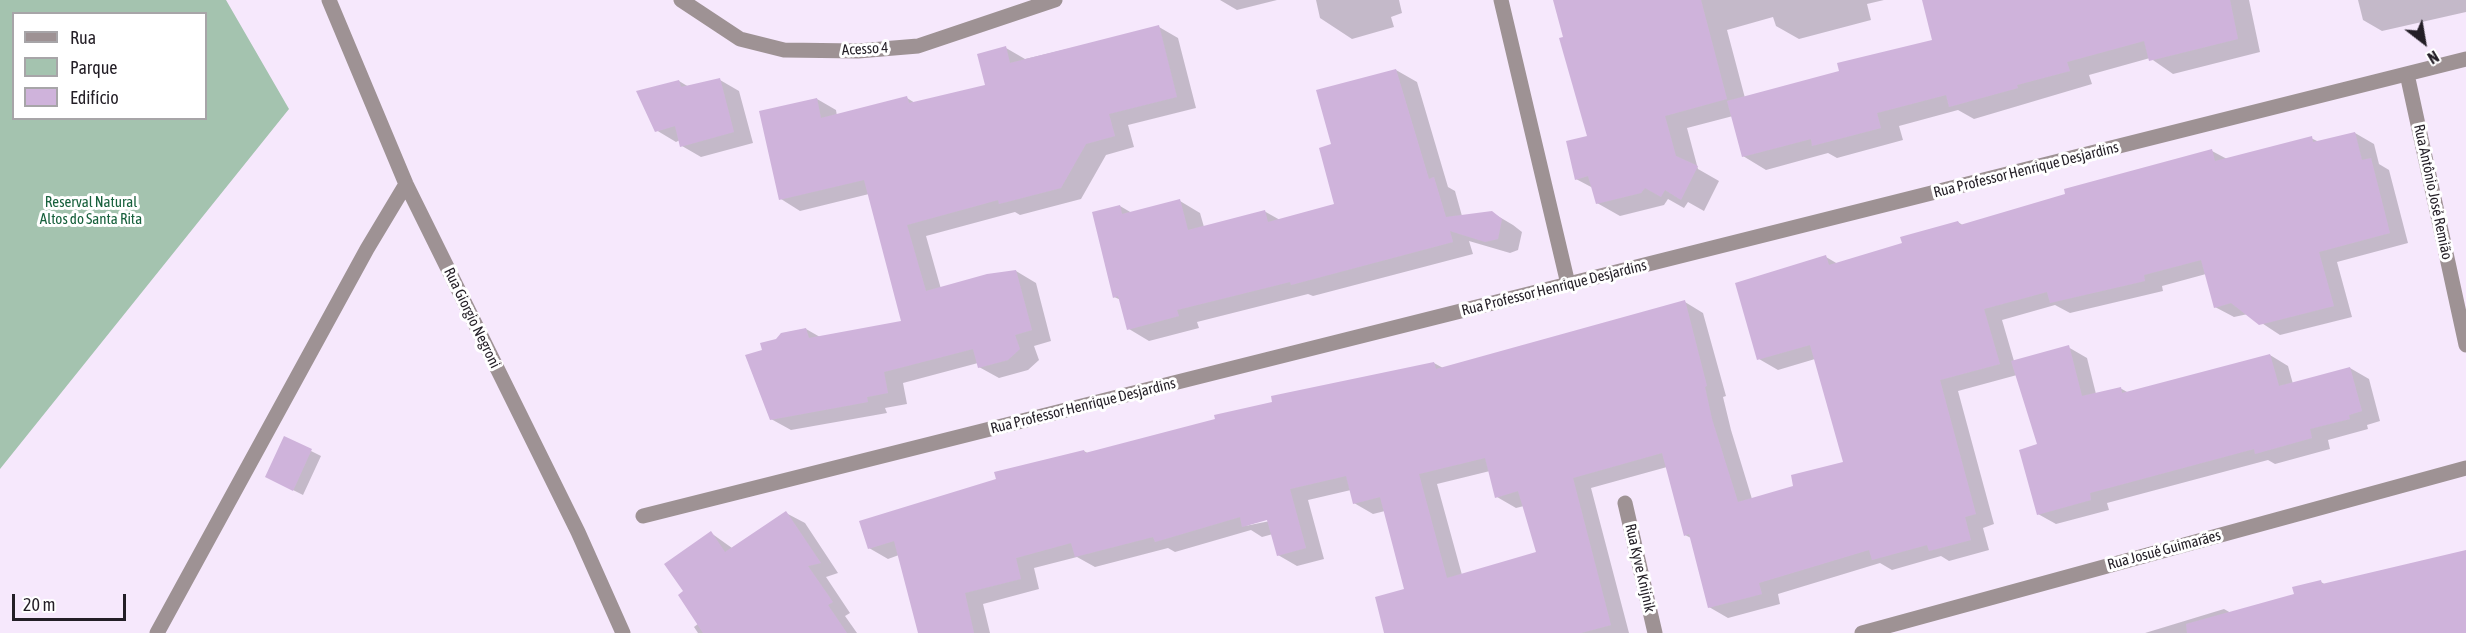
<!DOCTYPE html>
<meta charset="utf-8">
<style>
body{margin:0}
#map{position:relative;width:2466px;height:633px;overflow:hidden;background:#f6e8fc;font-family:"Asap Condensed",sans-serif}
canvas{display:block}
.legend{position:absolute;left:12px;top:12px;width:195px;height:108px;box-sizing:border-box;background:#fff;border:2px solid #a7a5a8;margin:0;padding:8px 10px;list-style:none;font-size:18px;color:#231e26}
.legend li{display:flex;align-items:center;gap:12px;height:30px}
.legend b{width:30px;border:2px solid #a7a5a8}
.north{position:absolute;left:2394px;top:12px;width:60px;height:60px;-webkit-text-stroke:4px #fff;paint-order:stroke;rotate:149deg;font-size:16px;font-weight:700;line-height:24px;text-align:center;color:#231e26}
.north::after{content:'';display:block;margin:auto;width:21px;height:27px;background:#231e26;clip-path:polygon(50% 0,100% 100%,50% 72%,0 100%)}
.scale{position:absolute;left:12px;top:594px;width:114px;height:27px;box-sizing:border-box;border:3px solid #231e26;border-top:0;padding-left:8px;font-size:18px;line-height:21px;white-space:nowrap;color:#231e26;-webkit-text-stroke:4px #fff;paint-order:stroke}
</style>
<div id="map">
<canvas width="2466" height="633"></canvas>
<ul class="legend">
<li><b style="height:8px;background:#9e9294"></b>Rua</li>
<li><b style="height:16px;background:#a4c3af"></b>Parque</li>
<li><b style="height:16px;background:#cfb3db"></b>Edifício</li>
</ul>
<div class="north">N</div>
<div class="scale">20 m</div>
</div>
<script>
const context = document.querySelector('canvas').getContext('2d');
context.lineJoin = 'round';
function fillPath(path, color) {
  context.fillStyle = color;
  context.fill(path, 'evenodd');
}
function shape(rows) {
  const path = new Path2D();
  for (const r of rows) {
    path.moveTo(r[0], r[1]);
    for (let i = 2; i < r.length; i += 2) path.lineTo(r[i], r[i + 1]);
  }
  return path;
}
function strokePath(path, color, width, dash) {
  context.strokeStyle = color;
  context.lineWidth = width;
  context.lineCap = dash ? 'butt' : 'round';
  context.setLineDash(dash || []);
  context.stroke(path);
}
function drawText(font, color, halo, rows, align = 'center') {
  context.font = font + ' "Asap Condensed",sans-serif';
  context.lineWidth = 6;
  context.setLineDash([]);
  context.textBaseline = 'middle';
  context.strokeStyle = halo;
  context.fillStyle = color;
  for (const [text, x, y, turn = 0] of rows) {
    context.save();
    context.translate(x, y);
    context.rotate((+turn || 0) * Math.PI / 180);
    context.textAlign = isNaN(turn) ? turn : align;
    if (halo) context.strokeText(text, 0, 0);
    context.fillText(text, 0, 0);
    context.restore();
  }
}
fillPath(shape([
 [0,0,226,0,289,109,0,469],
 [14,14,206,14,206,118,14,118]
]), '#a4c3af');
fillPath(shape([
 [1220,0,1277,0,1237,10],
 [1316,0,1399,0,1402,13,1391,17,1394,27,1352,39,1320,18],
 [1555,0,1884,0,1867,4,1871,20,1799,39,1776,26,1773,17,1727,30,1745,98,1841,72,1934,41,1933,0,2249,0,2260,52,2173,74,2150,58,2089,75,2092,84,1974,119,1958,110,1899,126,1903,140,1837,158,1828,153,1766,170,1743,156,1733,116,1687,128,1698,169,1719,181,1704,211,1688,202,1684,208,1668,199,1664,205,1620,216,1597,203,1593,188,1576,179,1589,137],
 [2358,0,2466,0,2466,12,2382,31,2363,20],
 [1159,27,1178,38,1196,108,1128,125,1134,147,1106,155,1081,199,1020,215,1015,212,926,236,941,289,1016,271,1036,283,1051,341,1034,346,1039,360,1028,370,999,378,979,367,978,363,903,383,907,404,885,408,887,413,791,430,771,419,764,351,806,329,820,337,903,322,869,194,800,211,781,199,817,99,836,110,837,116,907,98,915,103,987,86,1006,48,1025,59],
 [1396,70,1417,82,1448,187,1455,191,1462,216,1491,212,1513,225,1522,232,1518,250,1510,253,1469,241,1473,254,1313,296,1308,294,1197,322,1199,328,1149,341,1129,329,1121,300,1114,297,1120,206,1132,213,1180,201,1200,213,1204,227,1264,211,1280,220,1336,205,1333,145],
 [720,80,739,91,753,143,701,157,682,146,680,140,676,142,656,130,679,81,689,87],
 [2355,133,2374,144,2379,164,2389,170,2408,243,2337,262,2352,317,2280,335,2248,314,2234,317,2215,307,2206,274,2162,286,2163,291,2070,313,2055,305,2002,320,2014,361,2068,347,2087,358,2096,394,2120,388,2129,393,2270,355,2288,366,2293,384,2350,368,2369,379,2380,421,2367,425,2368,429,2328,440,2330,449,2275,464,2268,460,2107,503,2109,510,2056,524,2038,514,2038,445,2017,375,1958,391,1994,524,1983,528,1989,550,1949,561,1941,556,1892,570,1880,563,1778,594,1780,604,1728,618,1709,607,1691,538,1685,535,1667,467,1591,488,1629,633,1385,633,1406,590,1385,511,1373,514,1354,503,1351,490,1308,500,1324,559,1297,566,1278,555,1273,534,1262,537,1251,530,1175,552,1168,548,1095,567,1077,557,1034,568,1039,589,983,604,990,633,920,633,899,555,888,559,869,548,1084,451,1089,454,1434,363,1443,368,1685,302,1703,313,1726,396,1723,397,1731,430,1752,499,1795,487,1844,463,1815,359,1778,370,1759,359,1826,257,1838,264,1904,244,1958,222,1964,226,2212,151,2227,159,2311,138,2319,142],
 [1490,471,1497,497,1516,508,1524,506,1538,553,1462,575,1437,484],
 [1274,517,1275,520,1245,526],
 [285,438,321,456,303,495,277,482],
 [786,513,805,523,838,573,826,577,850,613,845,616,857,633,698,633,694,627,699,623,685,591,711,533,732,548],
 [2466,554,2466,633,2145,633,2224,609,2231,613,2296,595,2321,582,2326,585]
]), '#0003');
fillPath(shape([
 [1553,0,1701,0,1727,99,1665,116,1676,156,1698,166,1681,200,1665,190,1661,197,1645,188,1641,193,1596,204,1588,176,1575,180,1566,141,1587,136,1559,38,1563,37],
 [1922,0,2230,0,2238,39,2149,61,2144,41,2067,62,2070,71,2017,85,2018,88,1949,107,1946,95,1877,113,1881,128,1812,146,1811,139,1742,157,1727,101,1839,71,1837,63,1932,40],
 [1159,25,1177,97,1109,114,1115,136,1086,144,1061,188,999,204,998,200,907,225,926,291,987,274,1016,270,1032,330,1015,335,1020,349,1008,360,978,368,973,349,884,372,888,393,867,397,868,402,770,420,745,355,762,350,760,343,776,339,781,333,806,328,809,338,901,321,864,180,779,200,759,111,817,98,821,118,907,96,909,103,985,85,977,54,1006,46,1010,63],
 [1396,69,1429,179,1434,177,1446,217,1492,211,1502,219,1498,239,1485,242,1450,231,1453,242,1291,285,1290,282,1177,310,1179,316,1127,330,1118,296,1113,298,1092,212,1120,205,1122,214,1180,199,1188,230,1265,210,1268,222,1334,204,1319,148,1331,144,1316,90],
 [720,78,734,132,680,147,675,126,655,132,636,91,679,80,681,87],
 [2355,132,2362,160,2371,158,2390,233,2319,252,2334,306,2259,325,2231,303,2214,308,2201,260,2144,275,2145,281,2050,303,2047,292,1984,309,2000,364,1940,380,1976,514,1965,517,1971,540,1929,551,1927,545,1872,560,1869,550,1759,583,1762,594,1708,608,1689,534,1684,536,1662,453,1573,478,1611,625,1581,633,1384,633,1375,597,1404,589,1380,497,1353,504,1346,476,1290,489,1306,548,1277,556,1267,520,1242,527,1240,517,1155,542,1153,537,1075,557,1071,543,1016,558,1021,579,965,593,974,633,918,633,894,541,868,549,859,521,996,479,994,472,1084,450,1085,453,1215,419,1214,415,1272,402,1271,396,1434,362,1436,369,1685,300,1707,386,1705,387,1712,419,1738,502,1793,486,1791,475,1843,462,1810,345,1757,360,1735,283,1826,255,1829,265,1902,243,1900,237,1958,221,1960,225,2065,194,2064,189,2212,149,2215,161,2312,136,2313,142],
 [1485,458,1495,498,1518,491,1536,552,1447,578,1419,474],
 [2069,345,2082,396,2121,387,2122,393,2270,354,2279,386,2350,367,2362,411,2349,415,2350,419,2310,429,2312,438,2255,454,2254,449,2090,493,2091,500,2037,515,2019,450,2037,444,2011,361],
 [284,436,312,449,293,491,265,477],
 [786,511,821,563,808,566,833,602,828,605,847,633,703,633,678,595,683,591,664,564,711,531,725,552],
 [2466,550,2466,633,2187,633,2186,624,2294,594,2292,587,2321,580,2322,584]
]), '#cfb3db');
strokePath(shape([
 [329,0,406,184,578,532,623,633],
 [681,0,740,39,784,50,858,51,918,46,1055,0],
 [1501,0,1568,284],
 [2407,74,2466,345],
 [1625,503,1655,633],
 [643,516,2466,59],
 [157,633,367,249,406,184],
 [1862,633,2466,468]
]), '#9e9294', 15);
drawText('15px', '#231e26', '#fff', [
 ["Acesso 4",865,49,-3],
 ["Rua Professor Henrique Desjardins",2026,170,-14],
 ["Rua Antônio José Remião",2433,192,78],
 ["Rua Professor Henrique Desjardins",1554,288,-14],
 ["Rua Giorgio Negroni",472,318,64],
 ["Rua Professor Henrique Desjardins",1083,406,-14],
 ["Rua Josué Guimarães",2164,550,-15],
 ["Rua Kyve Knijnik",1640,568,77]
]);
drawText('15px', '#18613d', '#fff', [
 ["Reserval Natural",91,202],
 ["Altos do Santa Rita",91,219]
]);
</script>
